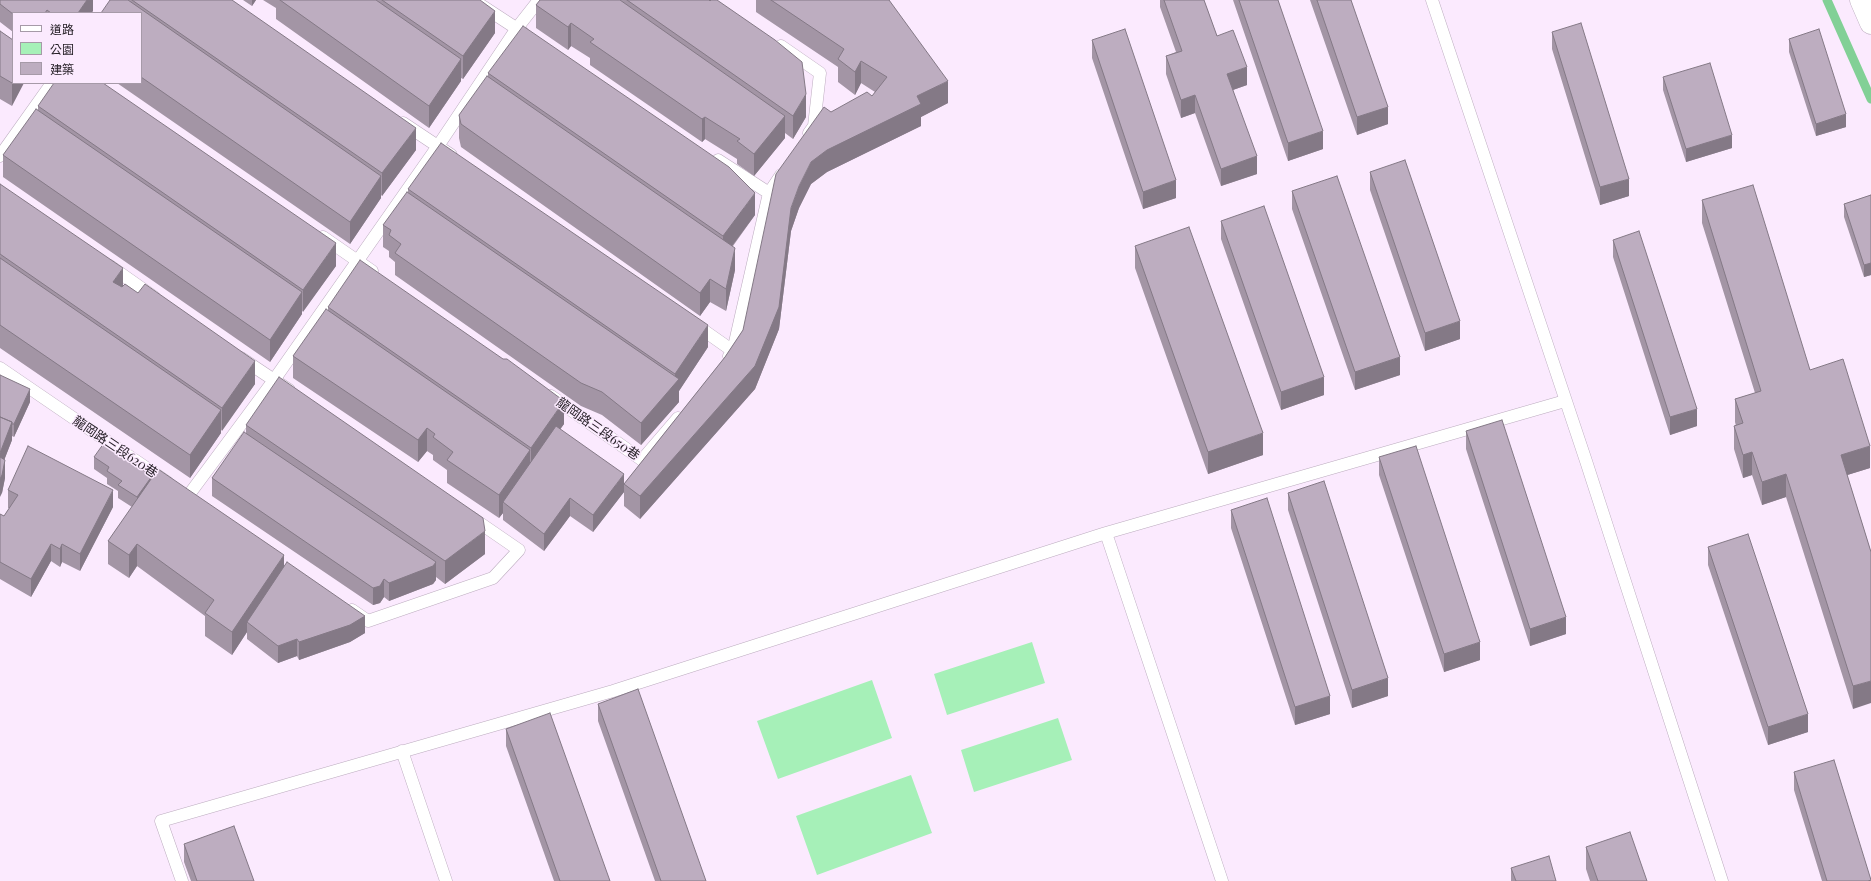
<!DOCTYPE html>
<meta charset="utf-8">
<style>
body{margin:0}
#map{position:relative;width:1871px;height:881px;overflow:hidden;background:#fbeafe;font-family:"Playfair Display","Noto Sans TC",serif}
canvas{display:block}
.legend{position:absolute;left:12px;top:12px;width:130px;height:72px;box-sizing:border-box;background:#fbeafe;border:1px solid #a69aa8;margin:0;padding:5px 7px;list-style:none;font-size:12px;color:#272128}
.legend li{display:flex;align-items:center;gap:8px;height:20px}
.legend b{width:20px;border:1px solid #a69aa8}
</style>
<div id="map">
<canvas width="1871" height="881"></canvas>
<ul class="legend">
<li><b style="height:5px;background:#fff"></b>道路</li>
<li><b style="height:11px;background:#a6f0b8"></b>公園</li>
<li><b style="height:11px;background:#bdadc0"></b>建築</li>
</ul>
</div>
<script>
const context = document.querySelector('canvas').getContext('2d');
context.lineJoin = 'round';
function fillPath(path, color) {
  context.fillStyle = color;
  context.fill(path, 'evenodd');
}
function shape(rows) {
  const path = new Path2D();
  for (const r of rows) {
    path.moveTo(r[0], r[1]);
    for (let i = 2; i < r.length; i += 2) path.lineTo(r[i], r[i + 1]);
  }
  return path;
}
function strokePath(path, color, width, dash) {
  context.strokeStyle = color;
  context.lineWidth = width;
  context.lineCap = dash ? 'butt' : 'round';
  context.setLineDash(dash || []);
  context.stroke(path);
}
function drawText(font, color, halo, rows, align = 'center') {
  context.font = font + ' "Playfair Display","Noto Sans TC",serif';
  context.lineWidth = 3;
  context.setLineDash([]);
  context.textBaseline = 'middle';
  context.strokeStyle = halo;
  context.fillStyle = color;
  for (const [text, x, y, turn = 0] of rows) {
    context.save();
    context.translate(x, y);
    context.rotate((+turn || 0) * Math.PI / 180);
    context.textAlign = isNaN(turn) ? turn : align;
    if (halo) context.strokeText(text, 0, 0);
    context.fillText(text, 0, 0);
    context.restore();
  }
}
fillPath(shape([
 [1032,642,1045,683,947,715,934,674],
 [872,680,892,738,778,779,757,721],
 [1058,718,1072,760,974,792,961,750],
 [911,775,932,833,817,875,796,816]
]), '#a6f0b8');
strokePath(shape([
 [1827,0,1871,99]
]), '#82d096', 9);
const lane = shape([
 [473,0,522,32],
 [1432,0,1586,461,1722,881],
 [781,46,820,73,814,126,809,133],
 [403,123,451,155],
 [0,156,52,83],
 [718,160,769,193],
 [323,237,372,271],
 [110,266,154,297],
 [696,325,733,351],
 [729,356,733,351,769,193,781,175],
 [241,358,289,390],
 [0,368,167,482],
 [551,396,645,462],
 [642,460,678,418],
 [188,496,274,380,438,146,517,28,539,0],
 [1106,533,1222,881],
 [352,610,368,621,493,578,519,550,471,517],
 [402,751,446,881],
 [182,881,161,821,613,691,1106,533,1565,401]
]);
const secondary = shape([
 [1861,0,1871,23]
]);
strokePath(lane, '#bcacbf', 13);
strokePath(secondary, '#bcacbf', 23);
strokePath(lane, '#fff', 12);
strokePath(secondary, '#fff', 22);
fillPath(shape([
 [0,0,93,0,93,11,91,13,13,13,13,32,0,22],
 [110,0,232,0,416,150,382,196,381,195,381,198,350,244,117,83,141,83,141,13],
 [243,0,256,0,252,6],
 [263,0,480,0,495,33,463,79,461,78,461,81,429,128,276,19,276,8],
 [540,0,709,0,806,117,793,139,785,133,785,138,754,176,737,164,737,159,705,139,702,142,590,65,590,58,571,46,568,50,536,28,536,5],
 [756,0,889,0,948,103,921,117,921,126,827,172,811,184,799,208,791,231,779,329,755,389,640,519,624,506,624,484,725,357,743,330,831,112,872,96,875,92,861,83,855,95,838,82,838,67,756,12],
 [1160,0,1204,0,1217,36,1247,85,1233,90,1257,174,1221,186,1195,113,1181,118,1166,74,1166,56,1176,52,1160,7],
 [1233,0,1278,0,1323,149,1288,161],
 [1310,0,1351,0,1388,124,1357,135],
 [0,31,13,40,12,106,0,99],
 [1552,32,1629,196,1600,205,1552,49],
 [1789,39,1846,127,1816,136,1789,52],
 [1092,40,1176,198,1143,209,1092,58],
 [488,73,755,215,733,246,735,270,726,311,710,302,700,316,461,147,459,138,459,115,488,77],
 [1663,77,1732,148,1686,162,1663,90],
 [38,106,336,266,302,312,302,314,270,362,3,177,3,155,38,109],
 [1370,172,1460,339,1425,351,1370,190],
 [0,184,123,287,255,384,221,431,221,433,190,478,0,348],
 [408,189,708,347,679,391,679,402,641,445,602,415,581,406,395,275,395,262,389,257,389,251,383,247,383,225,408,193],
 [1292,191,1400,375,1355,390,1292,209],
 [1871,195,1871,275,1864,277,1844,217,1844,204],
 [1702,200,1810,370,1870,468,1847,475,1871,552,1853,709,1786,497,1762,505,1752,475,1743,478,1734,449,1734,426,1736,426,1735,422,1735,399,1755,393,1702,223],
 [1221,221,1324,395,1281,410,1221,239],
 [1613,240,1697,426,1670,435,1613,257],
 [1135,246,1263,455,1208,474,1135,268],
 [328,307,564,424,560,429,624,492,593,532,570,516,544,551,503,520,503,513,499,518,447,483,447,470,433,460,433,455,427,451,418,462,293,378,293,356,328,310],
 [0,375,30,402,14,437,12,436,12,440,4,460,5,478,2,493],
 [246,425,485,554,445,584,436,577,436,580,433,584,389,601,384,597,380,603,373,605,212,496,212,478,246,433],
 [1466,431,1566,634,1530,646,1466,449],
 [94,457,152,478,284,566,365,633,350,642,299,660,297,656,278,663,247,639,247,632,232,655,205,636,205,616,137,566,129,578,108,564,108,541,132,507,118,498,118,491,107,484,107,478,94,469],
 [1379,457,1480,660,1444,672,1379,475],
 [8,490,113,507,80,571,62,562,60,567,51,561,31,597,0,579,0,514,4,516,9,508,8,508],
 [1288,493,1388,696,1352,708,1288,510],
 [1231,510,1330,714,1295,725,1231,528],
 [1708,547,1808,732,1768,745,1708,565],
 [598,704,706,881,655,881,598,721],
 [506,729,610,881,554,881,506,746],
 [1794,772,1871,881,1822,881,1794,790],
 [184,844,254,881,191,881,184,862],
 [1586,847,1647,881,1590,881,1586,869],
 [1511,868,1556,881,1511,881]
]), '#a395a5');
fillPath(shape([
 [87,0,93,0,93,11,91,13,78,13],
 [252,0,256,0,252,6],
 [495,11,495,33,463,79,463,56],
 [571,23,571,46,568,50,568,27],
 [461,59,461,81,429,128,429,106],
 [861,61,861,83,855,95,855,72],
 [1247,67,1247,85,1227,92,1227,74],
 [13,81,13,83,24,83,12,106,12,83],
 [948,81,948,103,921,117,921,126,827,172,811,184,799,208,791,231,779,329,755,389,640,519,640,496,755,366,791,208,799,186,811,162,827,150,917,96],
 [806,94,806,117,793,139,793,116],
 [1195,95,1195,113,1181,118,1181,100],
 [1388,107,1388,124,1357,135,1357,117],
 [1846,114,1846,127,1816,136,1816,124],
 [785,116,785,138,754,176,754,154],
 [705,117,705,139,702,142,702,119],
 [416,128,416,150,382,196,382,173],
 [1323,131,1323,149,1288,161,1288,143],
 [1732,135,1732,148,1686,162,1686,149],
 [1257,156,1257,174,1221,186,1221,169],
 [381,176,381,198,350,244,350,222],
 [1629,179,1629,196,1600,205,1600,187],
 [1176,180,1176,198,1143,209,1143,192],
 [755,193,755,215,723,258,723,236],
 [336,243,336,266,303,312,303,290],
 [735,248,735,270,726,311,726,289],
 [1871,263,1871,275,1864,277,1864,265],
 [123,268,123,291,113,282],
 [710,279,710,302,700,316,700,293],
 [302,292,302,314,270,362,270,340],
 [1460,321,1460,339,1425,351,1425,333],
 [708,325,708,347,679,391,679,402,641,445,641,423,675,383,675,374],
 [1400,357,1400,375,1355,390,1355,372],
 [255,361,255,384,222,431,222,408],
 [1324,377,1324,395,1281,410,1281,392],
 [30,389,30,402,14,437,14,424],
 [564,401,564,424,531,471,531,448],
 [1697,409,1697,426,1670,435,1670,417],
 [221,410,221,433,190,478,190,455],
 [12,422,12,440,0,471,0,453],
 [427,428,427,451,418,462,418,440],
 [1263,433,1263,455,1208,474,1208,452],
 [1870,446,1870,468,1841,477,1841,455],
 [530,450,530,473,503,502,503,513,499,518,499,495],
 [1752,452,1752,475,1743,478,1743,455],
 [5,460,5,478,2,493,0,497,0,479],
 [624,474,624,492,593,532,593,515],
 [1786,474,1786,497,1762,505,1762,482],
 [152,476,152,489,137,510,137,497],
 [113,490,113,507,80,571,80,554],
 [570,498,570,516,544,551,544,534],
 [485,531,485,554,445,584,445,561],
 [51,544,51,561,31,597,31,579],
 [62,544,62,562,60,567,60,549],
 [137,544,137,566,129,578,129,555],
 [284,555,284,577,247,622,247,632,232,655,232,632],
 [436,562,436,580,433,584,389,601,389,583],
 [384,579,384,597,380,603,373,605,373,588],
 [365,616,365,633,350,642,299,660,299,642],
 [1566,617,1566,634,1530,646,1530,629],
 [297,639,297,656,278,663,278,646],
 [1480,642,1480,660,1444,672,1444,654],
 [1388,678,1388,696,1352,708,1352,690],
 [1871,681,1871,703,1853,709,1853,686],
 [1330,696,1330,714,1295,725,1295,707],
 [1808,714,1808,732,1768,745,1768,727]
]), '#847986');
const building = shape([
 [0,0,87,0,78,13,51,13,47,10,45,13,13,13,13,14,0,4,0,0],
 [110,0,128,0,381,176,350,222,141,77,141,13,101,13,110,0],
 [132,0,232,0,416,128,382,173,132,0],
 [280,0,376,0,461,59,429,106,280,0],
 [382,0,480,0,495,11,463,56,382,0],
 [540,0,620,0,785,116,754,154,737,141,740,139,705,117,702,119,590,42,594,39,571,23,568,27,536,5,540,0],
 [627,0,709,0,710,1,711,0,717,0,775,40,802,62,806,94,793,116,627,0],
 [771,0,889,0,948,81,917,96,921,104,827,150,811,162,799,186,791,208,779,307,755,366,640,496,624,484,725,357,743,330,776,174,824,107,831,112,867,92,872,96,887,77,861,61,855,72,838,59,844,49,771,0],
 [1164,0,1204,0,1217,36,1233,30,1247,67,1227,74,1257,156,1221,169,1195,95,1181,100,1166,56,1182,51,1164,0],
 [1239,0,1278,0,1323,131,1288,143,1239,0],
 [1317,0,1351,0,1388,107,1357,117,1317,0],
 [1581,23,1629,179,1600,187,1552,32,1581,23],
 [523,26,729,167,755,193,723,236,488,73,523,26],
 [1125,29,1176,180,1143,192,1092,40,1125,29],
 [1819,29,1846,114,1816,124,1789,39,1819,29],
 [0,31,13,40,13,81,12,83,0,76,0,31],
 [1710,63,1732,135,1686,149,1663,77,1710,63],
 [487,76,735,248,726,289,710,279,700,293,461,124,459,115,487,76],
 [54,83,103,83,336,243,303,290,38,106,54,83],
 [36,109,302,292,270,340,3,155,36,109],
 [441,143,708,325,675,374,408,189,441,143],
 [1405,160,1460,321,1425,333,1370,172,1405,160],
 [1337,176,1400,357,1355,372,1292,191,1337,176],
 [0,184,123,268,113,282,122,287,125,284,138,293,145,284,255,361,222,408,0,254,0,184],
 [1753,185,1810,370,1843,359,1870,446,1841,455,1871,552,1871,681,1853,686,1786,474,1762,482,1752,452,1743,455,1734,426,1743,423,1735,399,1761,391,1702,200,1753,185],
 [407,192,679,379,641,423,602,392,581,383,395,253,401,244,389,235,391,230,383,225,407,192],
 [1871,195,1871,263,1864,265,1844,204,1871,195],
 [1264,206,1324,377,1281,392,1221,221,1264,206],
 [1189,227,1263,433,1208,452,1135,246,1189,227],
 [1639,231,1697,409,1670,417,1613,240,1639,231],
 [0,258,221,410,190,455,0,325,0,258],
 [360,260,503,359,507,359,564,401,531,448,328,307,360,260],
 [326,309,530,450,499,495,447,460,453,452,433,437,435,434,427,428,418,440,293,356,326,309],
 [0,375,30,389,14,424,12,424,12,422,0,417,0,375],
 [279,377,483,518,485,531,445,561,246,425,279,377],
 [0,417,12,422,0,453,0,417],
 [1502,420,1566,617,1530,629,1466,431,1502,420],
 [556,426,624,474,593,515,570,498,544,534,503,502,556,426],
 [244,432,436,562,433,566,389,583,384,579,380,586,373,588,212,478,244,432],
 [104,443,152,476,137,497,118,485,122,481,107,471,109,467,94,457,104,443],
 [28,446,113,490,80,554,62,544,60,549,51,544,31,579,0,562,0,514,4,516,18,495,8,490,28,446],
 [1416,446,1480,642,1444,654,1379,457,1416,446],
 [0,457,5,460,2,475,0,479,0,457],
 [158,469,284,555,232,632,205,613,214,600,137,544,129,555,108,541,158,469],
 [1324,481,1388,678,1352,690,1288,493,1324,481],
 [1267,498,1330,696,1295,707,1231,510,1267,498],
 [1748,534,1808,714,1768,727,1708,547,1748,534],
 [287,562,365,616,350,625,299,642,297,639,278,646,247,622,287,562],
 [638,689,706,881,661,881,598,704,638,689],
 [550,713,610,881,560,881,506,729,550,713],
 [1834,760,1871,880,1868,881,1827,881,1794,772,1834,760],
 [234,826,254,881,197,881,184,844,234,826],
 [1630,832,1647,881,1598,881,1586,847,1630,832],
 [1549,856,1556,881,1516,881,1511,868,1549,856]
]);
fillPath(building, '#bdadc0');
strokePath(building, '#847986', 1);
drawText('13px', '#272128', '#fbeafe', [
 ["龍岡路三段650巷",598,429,35],
 ["龍岡路三段620巷",115,447,34]
]);
</script>
